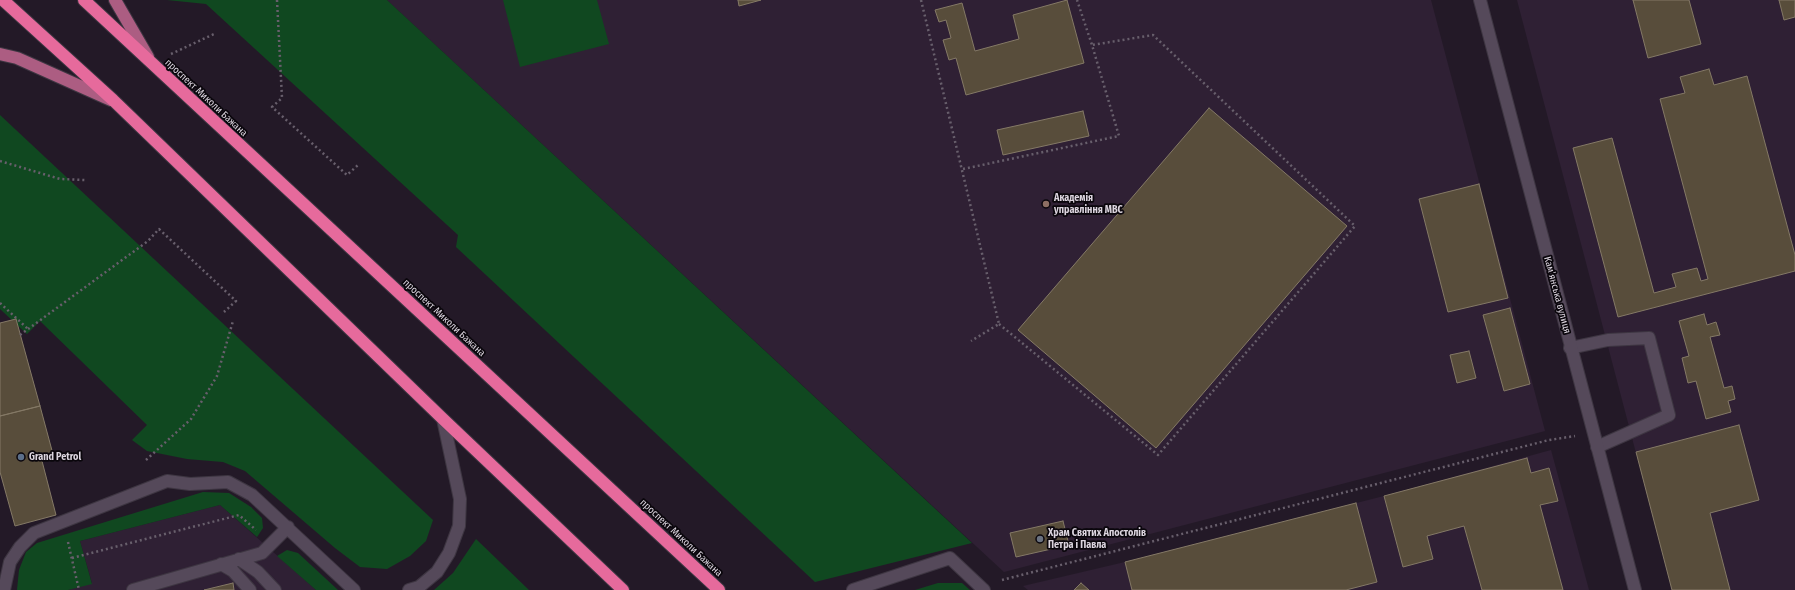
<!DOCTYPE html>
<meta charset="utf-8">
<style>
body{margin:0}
canvas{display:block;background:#231927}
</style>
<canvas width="1795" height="590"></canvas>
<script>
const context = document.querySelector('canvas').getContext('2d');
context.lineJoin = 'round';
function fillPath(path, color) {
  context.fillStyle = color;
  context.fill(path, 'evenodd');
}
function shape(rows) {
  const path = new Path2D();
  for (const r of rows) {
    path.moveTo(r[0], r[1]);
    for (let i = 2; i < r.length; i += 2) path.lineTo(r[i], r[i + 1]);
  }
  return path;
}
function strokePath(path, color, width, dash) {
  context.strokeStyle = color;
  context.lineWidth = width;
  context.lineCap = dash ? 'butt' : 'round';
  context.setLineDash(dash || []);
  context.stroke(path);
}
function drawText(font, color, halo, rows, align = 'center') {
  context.font = font + ' "Fira Sans Condensed",sans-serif';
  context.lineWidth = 3.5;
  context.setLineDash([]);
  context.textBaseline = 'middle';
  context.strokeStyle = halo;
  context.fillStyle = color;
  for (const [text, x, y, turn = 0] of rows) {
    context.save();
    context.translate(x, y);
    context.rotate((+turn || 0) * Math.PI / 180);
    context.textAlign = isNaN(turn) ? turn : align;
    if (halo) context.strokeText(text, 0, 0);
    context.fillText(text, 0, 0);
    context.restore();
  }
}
fillPath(shape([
 [387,0,1431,0,1545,431,1004,572],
 [1517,0,1795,0,1795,590,1672,590],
 [1551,450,1589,590,1028,590,1023,586,1125,562,1384,496],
 [220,505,316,590,68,590,92,583,80,541]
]), '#2f2034');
fillPath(shape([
 [167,0,387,0,972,543,815,582,456,247,458,235,206,4],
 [503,0,597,0,609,44,520,67],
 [0,115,433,520,426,541,410,556,387,569,360,567,335,548,245,471,223,462,187,459,147,451,132,440,147,425,40,321,27,334,0,309],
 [203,492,229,493,251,507,262,518,263,528,257,537,220,505,80,541,92,584,68,590,17,590,19,570,26,552,37,543],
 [476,539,529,590,434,590,453,573],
 [287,550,298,553,338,590,316,590,277,556],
 [938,583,962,583,970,590,915,590]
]), '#104820');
const building = shape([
 [738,0,761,0,739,6,738,0],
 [1067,0,1084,63,966,95,956,58,949,60,943,40,951,38,946,20,939,22,935,10,962,3,975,51,1019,39,1013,15,1067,0],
 [1633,0,1689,0,1701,44,1648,58,1633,0],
 [1779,0,1795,0,1795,17,1784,20,1779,0],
 [1709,69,1714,85,1747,76,1795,255,1795,271,1618,317,1573,148,1612,138,1654,293,1676,287,1672,274,1697,268,1701,281,1708,279,1660,99,1685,93,1680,77,1709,69],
 [1209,108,1347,226,1156,448,1018,330,1209,108],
 [1083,111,1089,136,1003,155,997,130,1083,111],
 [1479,184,1508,298,1448,312,1419,199,1479,184],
 [1510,308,1530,384,1504,391,1483,315,1510,308],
 [1704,314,1707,325,1716,322,1720,335,1710,337,1724,388,1732,386,1735,399,1728,401,1731,412,1706,419,1696,381,1688,383,1682,358,1689,356,1679,321,1704,314],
 [16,319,40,406,0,416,0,323,16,319],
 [1469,351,1476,378,1457,383,1450,355,1469,351],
 [40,406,54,458,42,461,56,515,15,526,0,472,0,416,40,406],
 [1739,425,1759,500,1710,513,1730,590,1672,590,1636,452,1739,425],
 [1527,458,1531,473,1549,468,1558,501,1540,505,1563,590,1482,590,1464,526,1427,536,1433,559,1403,567,1384,496,1527,458],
 [1356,503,1377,582,1346,590,1132,590,1125,562,1356,503],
 [1063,521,1069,545,1016,557,1010,533,1063,521],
 [233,583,234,590,204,590,233,583],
 [1081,583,1089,590,1074,590,1081,583]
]);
fillPath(building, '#584d3b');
strokePath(building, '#847966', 1);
const lane = shape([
 [1570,348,1608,340,1649,338,1669,415,1597,447],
 [239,559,258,572,275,590],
 [221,564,233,571,250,590],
 [4,590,10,562,20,547,34,533,167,481,190,484,228,482,252,495,354,590],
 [133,590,262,553,288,527],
 [409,590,419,587,437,572,449,553,459,526,460,499,443,419],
 [853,590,950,558,984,590]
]);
const street = shape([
 [1480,0,1635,590]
]);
const primary = shape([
 [115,0,148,57],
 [0,54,17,58,111,100]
]);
const highway = shape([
 [3,0,113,100,443,419,623,590],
 [84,0,719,590]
]);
strokePath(lane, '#3e3642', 14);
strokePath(street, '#3e3642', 14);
strokePath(primary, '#3e3642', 14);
strokePath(highway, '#3e3642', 14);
strokePath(shape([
 [277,0,282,98,272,107,347,175,358,165],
 [921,0,999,324,971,341],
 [171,54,214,34],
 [0,161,60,179,85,180],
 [963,169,1119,136,1092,45,1077,0],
 [0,303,28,329],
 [999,324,1158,455,1355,226,1153,35,1092,45],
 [20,335,148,241,159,229,236,301,224,312],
 [146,460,191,419,217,376,233,321],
 [68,542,79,590],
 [72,558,239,515,256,530],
 [1002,580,1549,440,1575,436]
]), '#685f6c', 2.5, [2, 3]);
strokePath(lane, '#55495a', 12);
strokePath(street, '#55495a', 12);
strokePath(primary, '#ac5d82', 12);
strokePath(highway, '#e66a9c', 12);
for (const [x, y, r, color] of [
 [1046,204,4,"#8d6e63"],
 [21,457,4,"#5c6f8a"],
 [1040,539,4,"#6b7280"]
]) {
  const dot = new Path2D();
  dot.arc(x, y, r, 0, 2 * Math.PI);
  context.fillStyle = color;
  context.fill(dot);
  strokePath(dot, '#0a060c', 1.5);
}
drawText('10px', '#dcd5df', '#0a060c', [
 ["проспект Миколи Бажана",206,98,43],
 ["Камʼянська вулиця",1557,295,75],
 ["проспект Миколи Бажана",444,318,43],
 ["проспект Миколи Бажана",681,538,43]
]);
drawText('bold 10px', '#dcd5df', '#0a060c', [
 ["Академія",1054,198],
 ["управління МВС",1054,210],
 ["Grand Petrol",29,457],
 ["Храм Святих Апостолів",1048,533],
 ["Петра і Павла",1048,545]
], 'left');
</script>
